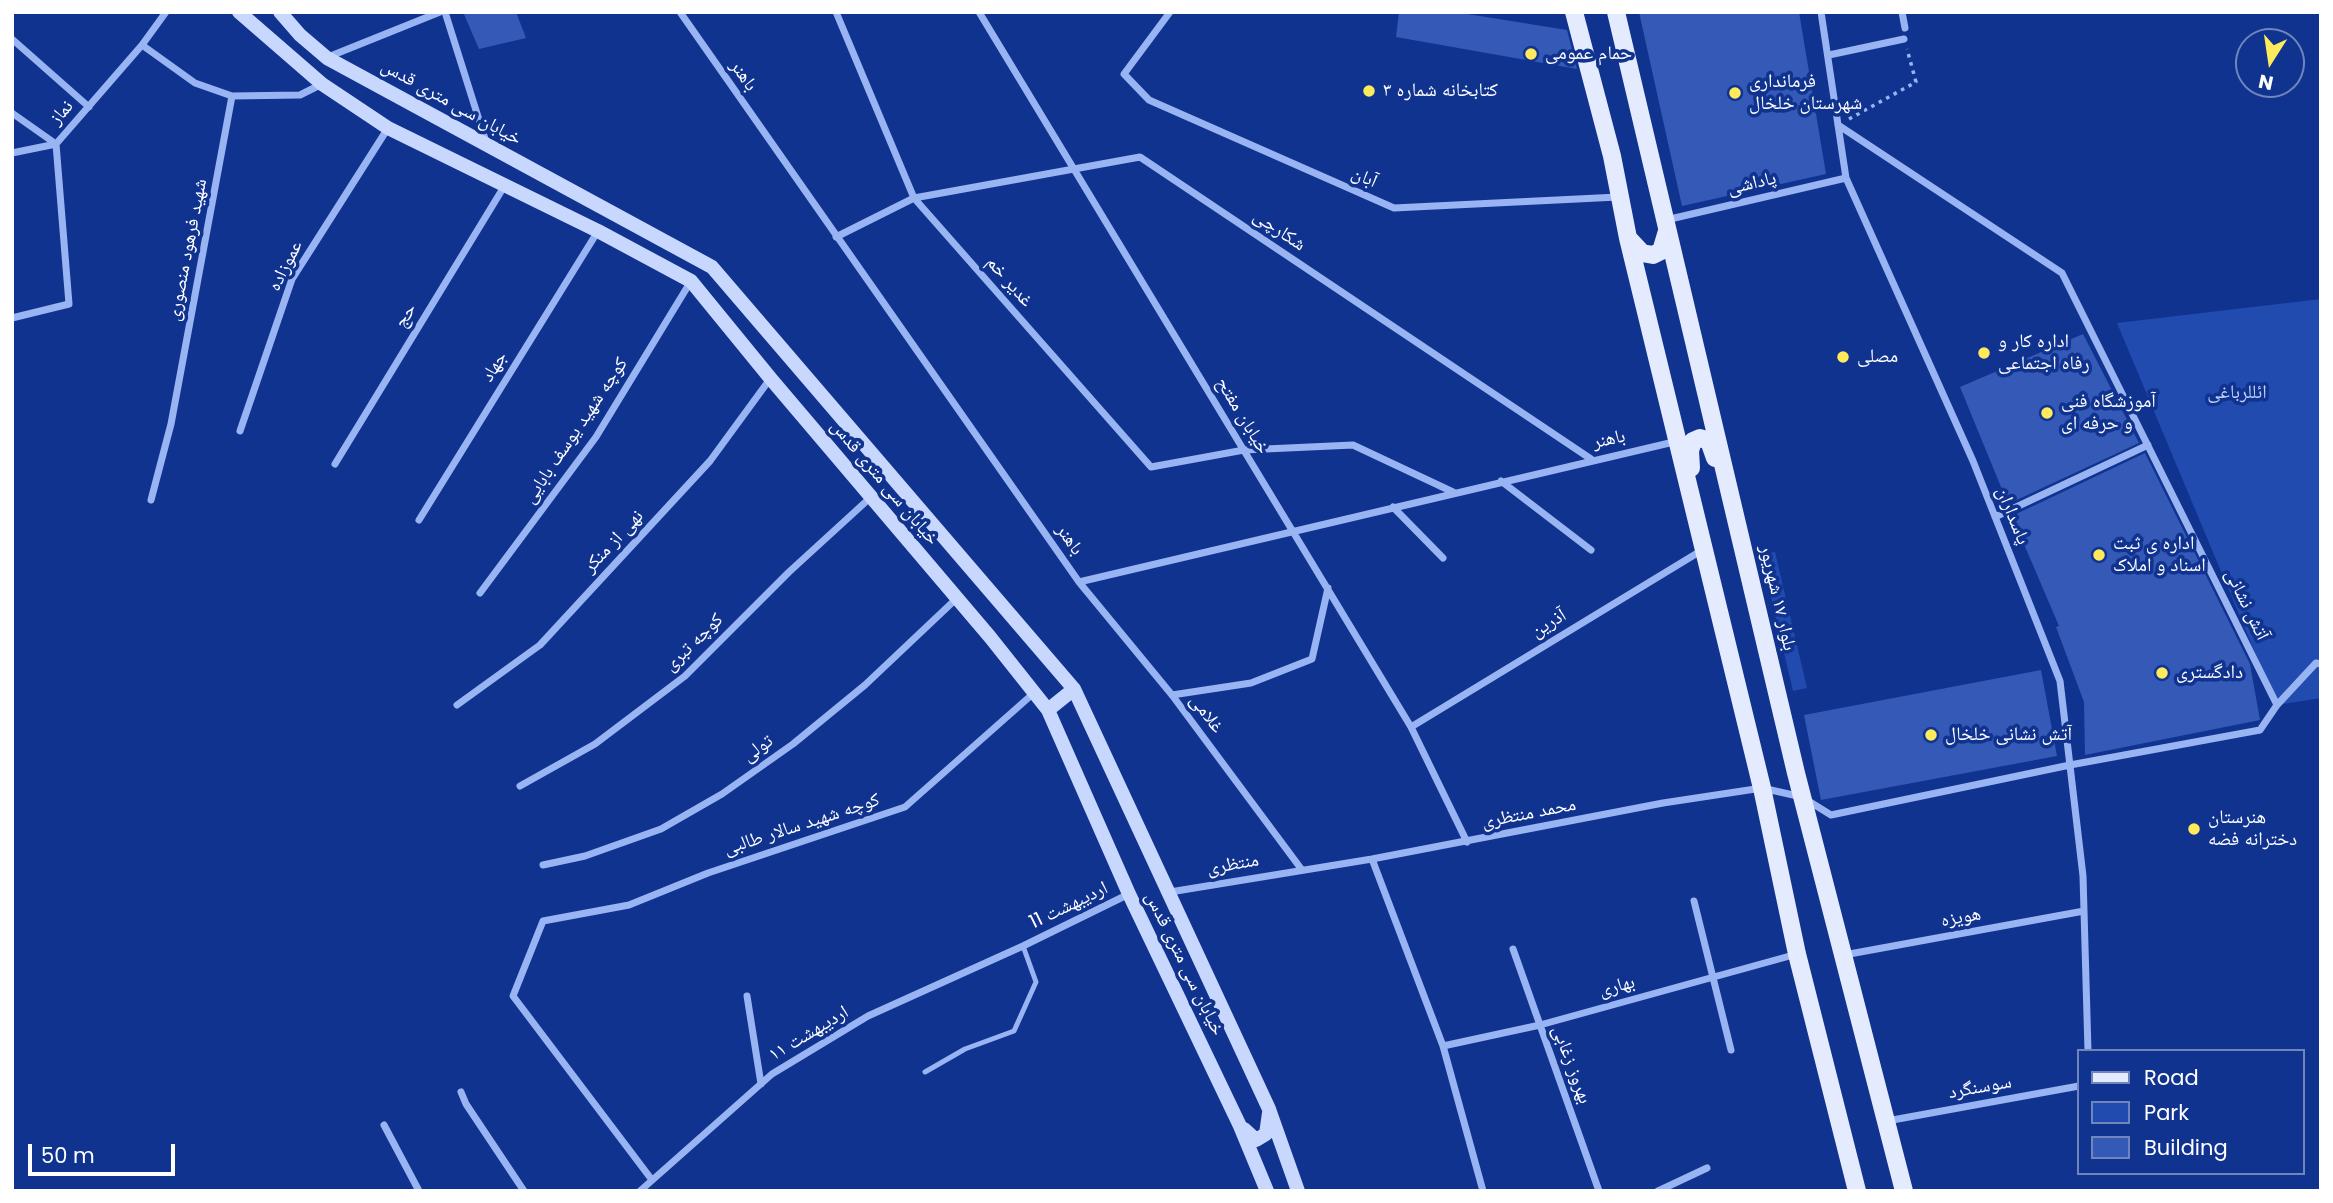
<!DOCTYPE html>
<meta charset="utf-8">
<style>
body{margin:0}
#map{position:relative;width:2333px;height:1203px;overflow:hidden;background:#10338f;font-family:Poppins,sans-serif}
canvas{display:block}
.frame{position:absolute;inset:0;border:14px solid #fff;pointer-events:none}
.legend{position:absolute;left:2077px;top:1049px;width:228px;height:126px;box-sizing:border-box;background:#10338f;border:2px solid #7085bc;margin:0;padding:9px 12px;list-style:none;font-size:21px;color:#fff}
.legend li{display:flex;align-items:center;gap:14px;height:35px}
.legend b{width:35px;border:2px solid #7085bc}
.north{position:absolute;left:2235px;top:28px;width:70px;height:70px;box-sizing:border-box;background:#10338f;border:2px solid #7085bc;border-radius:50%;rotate:192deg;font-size:19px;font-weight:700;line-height:28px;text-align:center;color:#fff}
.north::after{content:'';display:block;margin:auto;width:24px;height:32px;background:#ffea5b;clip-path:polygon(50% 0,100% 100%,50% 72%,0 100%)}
.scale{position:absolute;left:28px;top:1144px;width:147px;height:32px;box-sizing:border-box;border:4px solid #fff;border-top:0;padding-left:9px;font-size:21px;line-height:24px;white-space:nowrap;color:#fff;-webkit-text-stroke:5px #10338f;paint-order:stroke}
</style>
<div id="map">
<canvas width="2333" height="1203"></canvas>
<div class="frame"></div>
<ul class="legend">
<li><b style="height:9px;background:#e5ebff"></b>Road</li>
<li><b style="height:19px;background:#214baf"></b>Park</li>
<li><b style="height:19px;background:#3459b7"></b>Building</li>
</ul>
<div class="north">N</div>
<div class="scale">50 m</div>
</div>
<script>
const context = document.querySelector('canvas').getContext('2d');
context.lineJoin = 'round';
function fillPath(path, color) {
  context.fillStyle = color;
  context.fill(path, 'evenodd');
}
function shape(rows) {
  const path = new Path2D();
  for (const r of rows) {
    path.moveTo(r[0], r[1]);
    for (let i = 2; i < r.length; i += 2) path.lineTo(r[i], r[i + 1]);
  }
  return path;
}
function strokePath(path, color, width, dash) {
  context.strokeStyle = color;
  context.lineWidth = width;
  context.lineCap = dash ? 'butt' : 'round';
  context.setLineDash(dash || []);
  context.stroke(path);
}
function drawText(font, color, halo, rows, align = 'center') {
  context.font = font + ' Poppins,"Noto Naskh Arabic",sans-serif';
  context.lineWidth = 7;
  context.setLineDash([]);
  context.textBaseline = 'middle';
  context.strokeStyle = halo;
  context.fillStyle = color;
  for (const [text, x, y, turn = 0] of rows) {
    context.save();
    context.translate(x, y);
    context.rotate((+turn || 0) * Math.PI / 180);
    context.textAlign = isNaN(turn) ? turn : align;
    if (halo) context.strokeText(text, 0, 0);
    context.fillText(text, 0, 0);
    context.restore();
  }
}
fillPath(shape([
 [2321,299,2321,698,2277,705,2117,323],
 [1775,552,1807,688,1793,691,1761,555]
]), '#214baf');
fillPath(shape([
 [463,12,516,12,526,38,479,49],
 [1399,12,1455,12,1567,30,1577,69,1396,37],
 [1639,12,1799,12,1826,174,1682,206],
 [2083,334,2139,443,2008,504,1960,387],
 [2145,453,2250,664,2260,720,2085,755,2084,702,2056,627,2059,626,2012,516],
 [2041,670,2057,756,1821,800,1804,715]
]), '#3459b7');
strokePath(shape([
 [1849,119,1916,82,1907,49]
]), '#99b4f3', 3.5, [3.5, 5]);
strokePath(shape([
 [925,1072,965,1049,1014,1031,1036,982,1023,946]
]), '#99b4f3', 5);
strokePath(shape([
 [445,12,486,142],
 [680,12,1079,582,1172,695,1302,870],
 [836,12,914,198,1151,467,1244,450,1353,445,1453,492],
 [979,12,1411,727,1467,842],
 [1170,12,1124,74,1149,100,1394,208,1618,197],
 [1821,12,1846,178,1973,461,2060,681,2083,876,2088,1051],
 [1902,12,1905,28],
 [12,39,89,107],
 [142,45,195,83,232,96],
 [1829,55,1904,39],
 [328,57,440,12],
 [12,113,56,144],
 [1838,125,2062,273,2277,705],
 [12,153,56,144],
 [1666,220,1846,178],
 [836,237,914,198,1140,157,1591,459],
 [12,318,69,304,56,144,142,45,166,12],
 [240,431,292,279,388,128],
 [335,464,505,185],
 [1501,481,1591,550],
 [151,500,171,424,232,96,300,95,322,84],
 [1393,507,1443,558],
 [1995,517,2148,445],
 [419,520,598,231],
 [1079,582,1678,441],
 [480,593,596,437,691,281],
 [1172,695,1251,683,1312,659,1328,588],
 [457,705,540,645,710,461,770,379],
 [1411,727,1704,549],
 [520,786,595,744,685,676,789,572,871,497],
 [1372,859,1443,1046,1483,1191],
 [543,865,585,856,661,829,722,794,793,744,865,685,956,599],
 [1170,892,1372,859,1663,803,1762,788,1802,797,1831,815,2070,765,2260,730,2277,705,2316,663,2321,664],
 [1694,901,1731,1050],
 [1513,949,1599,1191],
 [1844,955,2084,911],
 [747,996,761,1084],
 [1443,1046,1540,1025,1797,954],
 [461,1092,466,1104,524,1191],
 [1887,1121,2079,1086],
 [384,1125,419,1191],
 [652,1180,513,996,543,921,629,905,708,873,905,807,1035,692],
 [640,1191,772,1074,868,1016,1023,946,1129,894],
 [1658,1191,1707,1168]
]), '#99b4f3', 7);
strokePath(shape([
 [239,12,322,84,388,128,598,231,691,281,771,379,990,637,1048,710,1129,894,1240,1126,1267,1191],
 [280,12,300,35,327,58,712,267,1074,689,1269,1109,1298,1191],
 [1048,710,1074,689],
 [1244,1129,1256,1140,1266,1134,1269,1113]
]), '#c8d7fd', 14);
strokePath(shape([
 [1574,12,1612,156,1628,238,1762,788,1797,954,1857,1191],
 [1616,12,1796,773,1904,1191],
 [1628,238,1642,253,1653,255,1661,251,1667,231],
 [1691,468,1690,451,1693,441,1700,438,1709,441,1715,458]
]), '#e5ebff', 18);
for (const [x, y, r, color] of [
 [1531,54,7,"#ffea5b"],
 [1369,91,7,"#ffea5b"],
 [1735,93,7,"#ffea5b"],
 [1984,353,7,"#ffea5b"],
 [1843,357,7,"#ffea5b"],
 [2047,413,7,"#ffea5b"],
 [2099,555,7,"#ffea5b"],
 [2162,673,7,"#ffea5b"],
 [1931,735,7,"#ffea5b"],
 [2194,829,7,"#ffea5b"]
]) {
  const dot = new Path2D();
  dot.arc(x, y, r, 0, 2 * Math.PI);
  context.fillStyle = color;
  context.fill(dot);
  strokePath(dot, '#10338f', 2.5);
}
drawText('19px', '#fff', '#10338f', [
 ["حمام عمومی",1545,54],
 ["فرمانداری",1749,82],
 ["شهرستان خلخال",1749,104],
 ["کتابخانه شماره ۳",1383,91],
 ["اداره کار و",1998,342],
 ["رفاه اجتماعی",1998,364],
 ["مصلی",1857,357],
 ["آموزشگاه فنی",2061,402],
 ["و حرفه ای",2061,424],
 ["اداره ی ثبت",2113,544],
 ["اسناد و املاک",2113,566],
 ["دادگستری",2176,673],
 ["آتش نشانی خلخال",1945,735],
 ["هنرستان",2208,818],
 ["دخترانه فضه",2208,840]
], 'left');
drawText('19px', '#fff', '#10338f', [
 ["باهنر",743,76,55],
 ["خیابان سی متری قدس",451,103,29],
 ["نماز",62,113,-49],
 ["آبان",1364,178,24],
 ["پاداشی",1752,184,-13],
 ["شکارچی",1279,231,34],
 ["شهید فرهود منصوری",188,250,-79],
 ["عموزاده",286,266,-63],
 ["غدیر خم",1009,282,49],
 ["حج",406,316,-59],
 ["جهاد",495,367,-58],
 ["خیابان مفتح",1242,416,59],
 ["کوچه شهید یوسف بابایی",576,431,-56],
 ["باهنر",1609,440,-12],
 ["خیابان سی متری قدس",884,483,50],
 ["پاسداران",2012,516,68],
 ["باهنر",1069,540,55],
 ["نهی از منکر",614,542,-47],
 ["بلوار ١٧ شهریور",1777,598,77],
 ["آتش نشانی",2246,605,64],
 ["آذرین",1549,624,-31],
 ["کوچه تبری",694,643,-44],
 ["غلامی",1206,714,53],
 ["تولی",758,749,-35],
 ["محمد منتظری",1529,814,-11],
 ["کوچه شهید سالار طالبی",802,825,-18],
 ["منتظری",1233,865,-10],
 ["11 اردیبهشت",1069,906,-26],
 ["هویزه",1961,918,-10],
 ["خیابان سی متری قدس",1184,964,64],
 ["بهاری",1617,987,-15],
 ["۱۱ اردیبهشت",809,1034,-31],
 ["بهروز زغابی",1571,1065,70],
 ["سوسنگرد",1980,1088,-10]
]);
drawText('19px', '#c1d3fd', '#10338f', [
 ["ائللرباغی",2237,393]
]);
</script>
